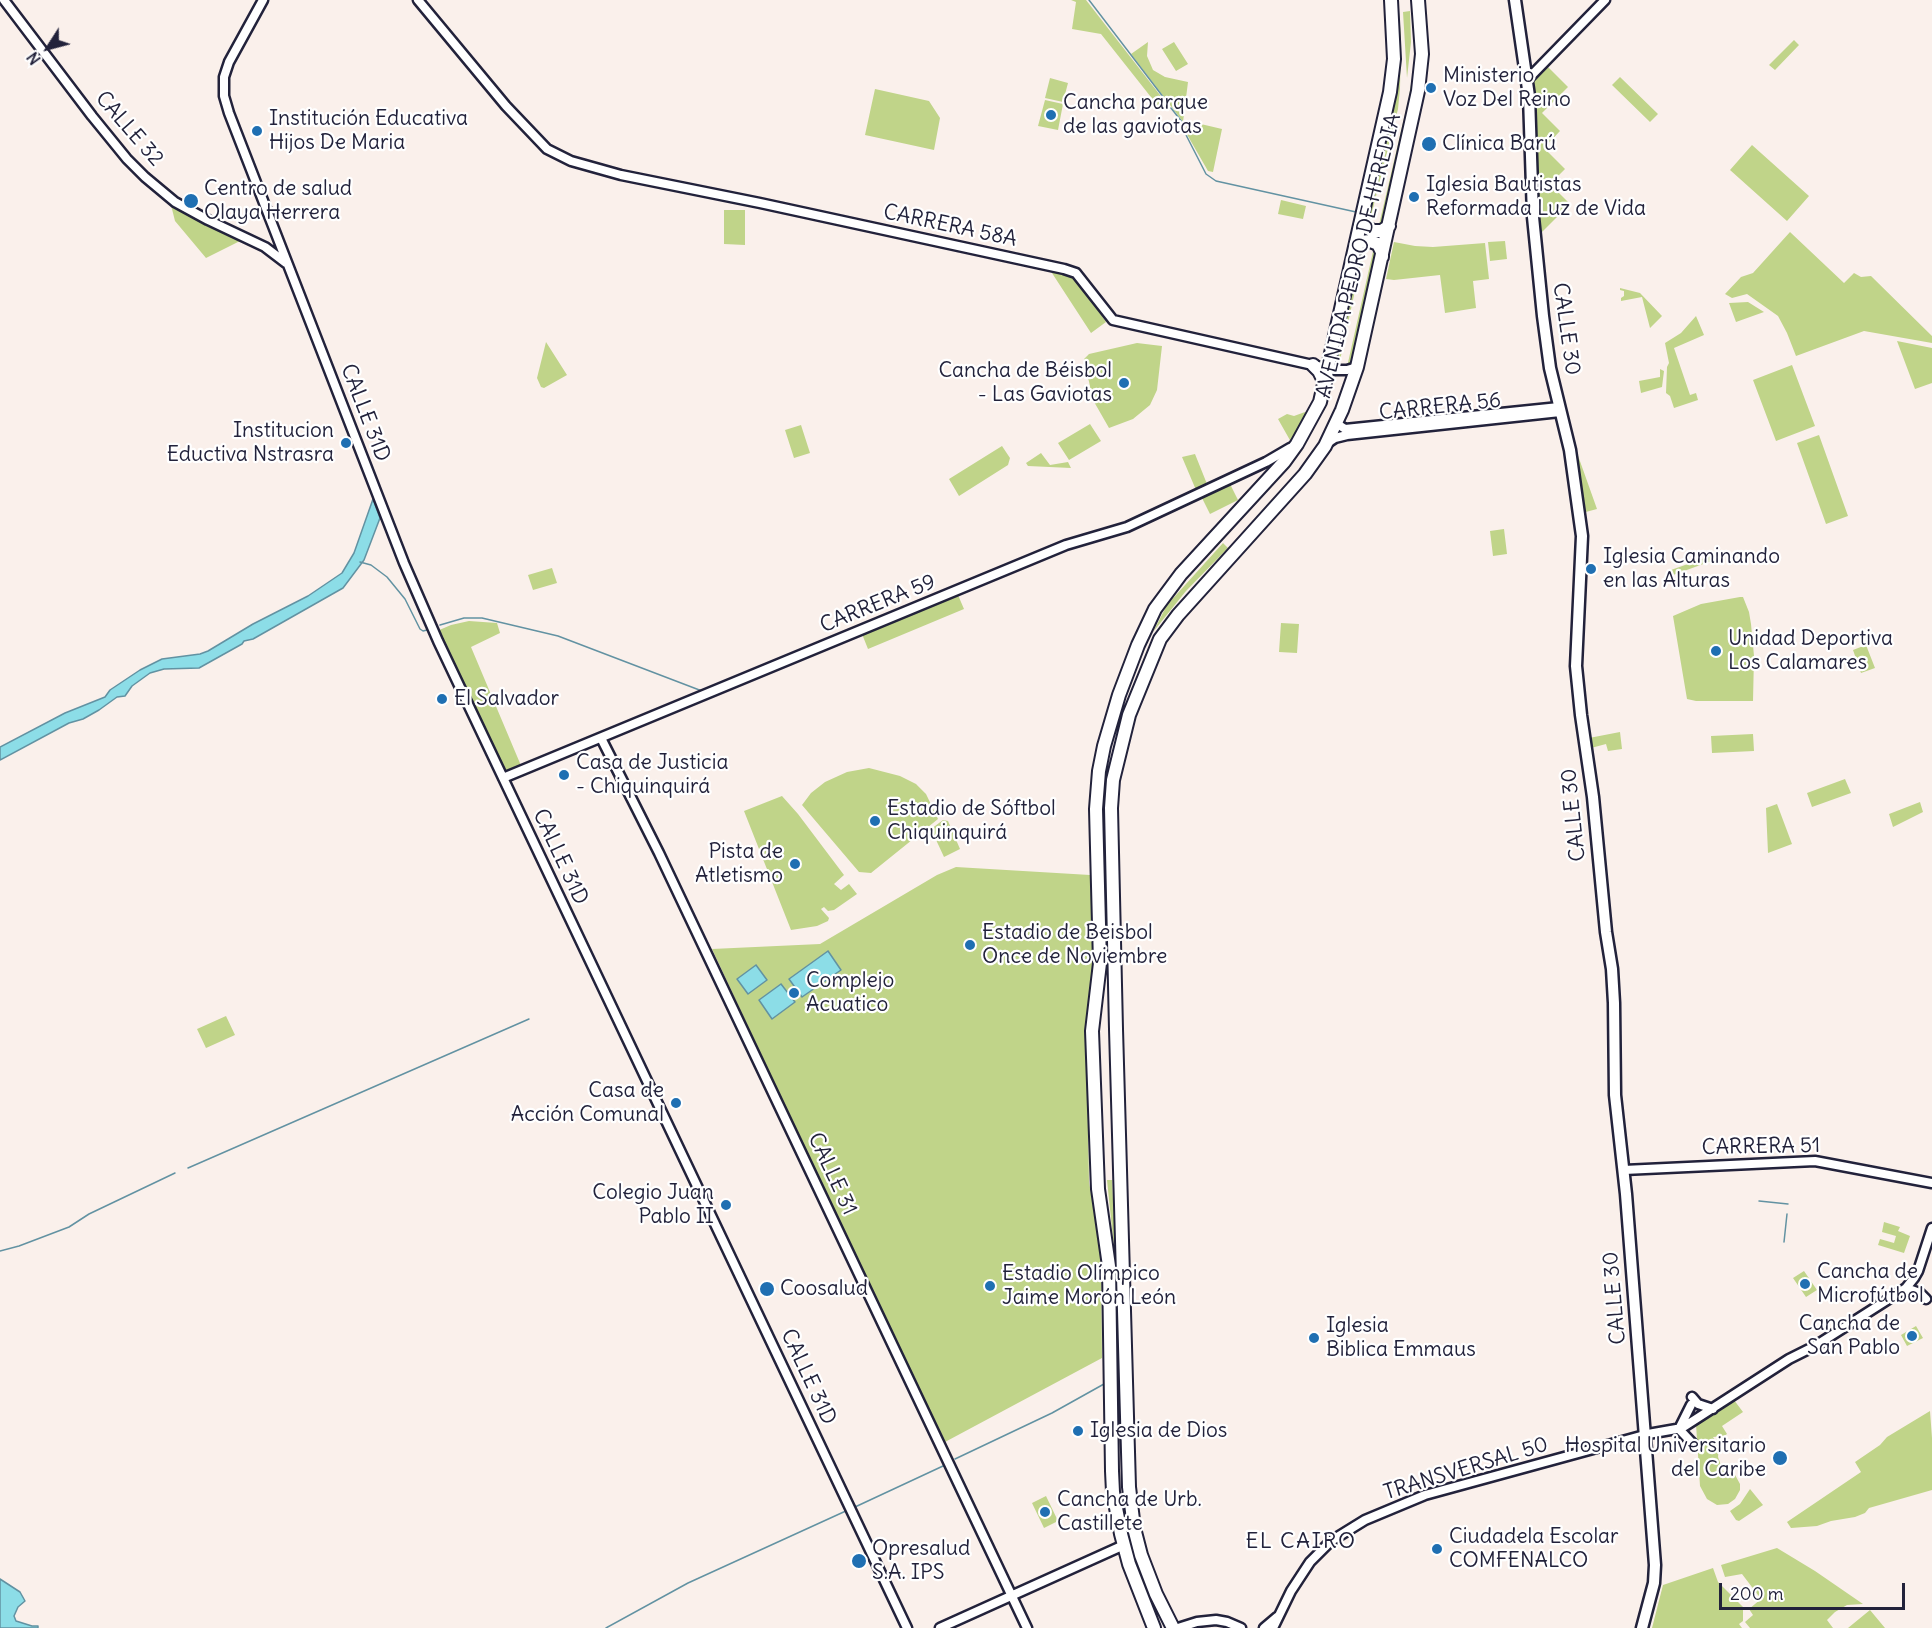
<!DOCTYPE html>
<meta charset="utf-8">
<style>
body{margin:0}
#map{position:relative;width:1932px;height:1628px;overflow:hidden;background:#faf0eb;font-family:Delius,sans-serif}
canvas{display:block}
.north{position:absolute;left:18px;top:18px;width:60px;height:60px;-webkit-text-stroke:4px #fff;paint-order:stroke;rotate:234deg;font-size:16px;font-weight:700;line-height:24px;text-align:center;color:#22223b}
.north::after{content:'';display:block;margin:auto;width:21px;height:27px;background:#22223b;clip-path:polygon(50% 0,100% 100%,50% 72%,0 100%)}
.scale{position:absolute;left:1719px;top:1583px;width:186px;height:27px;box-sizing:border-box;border:3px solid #22223b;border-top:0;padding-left:8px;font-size:18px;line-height:21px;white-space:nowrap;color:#22223b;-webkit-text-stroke:4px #fff;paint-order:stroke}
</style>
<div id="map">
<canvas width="1932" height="1628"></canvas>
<div class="north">N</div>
<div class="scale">200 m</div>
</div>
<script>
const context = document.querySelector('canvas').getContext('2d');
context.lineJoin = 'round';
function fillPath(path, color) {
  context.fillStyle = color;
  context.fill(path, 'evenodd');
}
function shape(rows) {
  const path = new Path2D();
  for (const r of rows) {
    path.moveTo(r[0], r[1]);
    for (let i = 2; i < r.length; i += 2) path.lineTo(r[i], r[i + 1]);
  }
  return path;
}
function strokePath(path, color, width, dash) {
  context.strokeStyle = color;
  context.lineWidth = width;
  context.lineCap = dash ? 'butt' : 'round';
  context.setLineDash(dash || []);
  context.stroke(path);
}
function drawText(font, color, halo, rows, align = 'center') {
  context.font = font + ' Delius,sans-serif';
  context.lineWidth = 4.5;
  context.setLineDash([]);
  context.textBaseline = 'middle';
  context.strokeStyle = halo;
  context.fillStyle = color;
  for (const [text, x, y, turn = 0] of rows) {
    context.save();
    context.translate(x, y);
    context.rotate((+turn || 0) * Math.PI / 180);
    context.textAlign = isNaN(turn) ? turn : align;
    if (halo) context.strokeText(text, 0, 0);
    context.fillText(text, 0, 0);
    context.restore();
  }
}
fillPath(shape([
 [1071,0,1086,0,1167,104,1164,106,1158,106,1101,34,1072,29,1076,2],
 [1394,0,1398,0,1401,37,1400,88,1398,109,1369,224,1365,211,1389,115],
 [1410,11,1411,42,1407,78,1403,12],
 [1794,40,1799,45,1775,70,1769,65],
 [1148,42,1147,56,1153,70,1165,77,1188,82,1183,122,1131,54],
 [1174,42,1188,64,1176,71,1162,49],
 [1415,59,1418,59,1416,85,1383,224,1378,229,1409,97],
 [1546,65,1568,87,1542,113,1560,131,1544,148,1565,169,1550,184,1570,204,1540,234,1543,258,1541,261,1538,234,1532,78],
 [1620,77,1658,114,1650,122,1612,85],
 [1050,78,1068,83,1063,102,1045,98],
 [875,89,929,101,940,118,934,150,865,135],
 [1045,100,1063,104,1058,130,1038,126],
 [1188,121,1222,129,1213,172,1208,171,1185,131],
 [1752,145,1809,196,1787,221,1730,170],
 [1281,200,1306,206,1303,219,1278,214],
 [171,205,242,240,206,258,175,221],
 [724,210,745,210,745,245,724,244],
 [1790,232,1844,283,1854,273,1861,277,1871,276,1932,336,1932,343,1864,331,1796,356,1787,333,1778,316,1747,294,1732,298,1725,294,1741,277,1753,273],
 [1505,241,1507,259,1490,261,1488,242],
 [1394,242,1415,246,1433,247,1485,243,1489,279,1473,281,1476,308,1445,313,1440,275,1394,280,1386,279],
 [1365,244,1339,365,1334,364,1356,252],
 [1374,247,1377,252,1355,364,1347,367],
 [1050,270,1074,276,1106,322,1091,333],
 [1620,288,1640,293,1662,316,1650,328,1642,297,1621,301,1621,298,1624,296,1624,291,1620,290],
 [1748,302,1764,312,1736,322,1729,303],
 [1696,316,1704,335,1674,348,1690,395,1696,393,1698,400,1674,408,1670,396,1666,393,1667,367,1669,363,1665,343,1681,333],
 [1897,341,1932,348,1932,383,1915,389],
 [546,342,567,375,544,388,541,387,537,378],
 [1137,343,1162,346,1157,390,1150,405,1133,419,1109,428,1093,400,1084,359,1089,354],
 [1792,365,1815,426,1776,441,1753,380],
 [1660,369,1664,371,1662,387,1641,393,1639,381,1660,377],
 [1305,412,1309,415,1296,440,1291,442,1278,419,1287,414,1294,416],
 [1090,424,1101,441,1069,460,1058,443],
 [801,425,810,453,794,458,785,430],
 [1819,435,1848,516,1826,524,1797,443],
 [1002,446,1010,458,1008,465,959,496,949,479],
 [1576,450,1597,509,1582,513,1573,452],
 [1041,453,1050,465,1068,462,1071,468,1028,466,1026,463],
 [1195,454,1207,484,1196,490,1182,457],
 [1230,484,1238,500,1210,514,1202,498],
 [1504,529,1507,554,1493,556,1490,531],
 [1223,543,1228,548,1186,591,1153,632,1167,605],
 [1727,550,1728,555,1673,575,1671,570],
 [552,568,557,583,533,590,528,575],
 [958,595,964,609,868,649,862,634],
 [1740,597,1743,597,1749,612,1751,624,1754,656,1753,701,1696,701,1687,699,1673,616,1701,604],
 [469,621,497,623,500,633,471,647,522,768,505,775,437,631,451,625],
 [1281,623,1299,624,1297,653,1279,652],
 [1866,645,1875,668,1861,673,1853,650],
 [1620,732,1622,749,1608,751,1606,744,1591,748,1589,738],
 [1753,734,1754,751,1712,753,1711,736],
 [869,768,900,776,916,784,926,794,938,819,871,873,859,872,802,805,811,793,825,782,847,772],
 [1845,779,1851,793,1812,807,1807,793],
 [782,796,798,814,844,875,834,884,841,890,849,884,857,894,834,910,828,911,824,907,821,909,829,918,828,921,817,926,791,930,744,811],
 [1920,802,1923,812,1893,827,1889,814],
 [1777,804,1792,844,1768,853,1766,808],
 [943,820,948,821,960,849,944,857,931,829],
 [956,867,1090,875,1094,958,1086,1020,1089,1182,1101,1255,1102,1358,945,1442,941,1441,712,949,820,944,937,875],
 [226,1016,235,1035,206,1048,197,1029],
 [1107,1180,1112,1180,1117,1277],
 [1884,1222,1900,1227,1898,1231,1910,1236,1904,1253,1878,1245,1880,1239,1894,1243,1896,1236,1882,1232],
 [1804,1271,1817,1290,1806,1297,1793,1278],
 [1916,1326,1923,1338,1907,1346,1901,1335],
 [1734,1400,1743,1412,1722,1426,1727,1434,1724,1436,1713,1437,1719,1446,1718,1457,1723,1471,1734,1473,1740,1484,1740,1490,1735,1499,1728,1504,1717,1505,1707,1499,1700,1486,1696,1424],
 [1930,1411,1932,1438,1932,1490,1869,1508,1865,1513,1855,1517,1831,1521,1817,1526,1791,1528,1787,1522,1861,1472,1855,1462,1880,1445,1887,1437],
 [1750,1489,1763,1505,1739,1521,1736,1520,1730,1511,1740,1504],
 [1046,1496,1058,1521,1044,1528,1032,1503],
 [1777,1548,1815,1571,1863,1604,1847,1605,1835,1612,1827,1620,1833,1628,1750,1628,1745,1622,1753,1615,1749,1609,1761,1599,1742,1574,1725,1577,1721,1565],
 [1713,1568,1718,1582,1743,1607,1743,1621,1739,1624,1742,1628,1652,1628,1663,1585],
 [1870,1610,1885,1628,1848,1628]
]), '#c0d489');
const water = shape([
 [373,499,380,518,364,560,343,588,253,639,244,641,242,644,199,668,164,669,150,673,132,686,125,696,117,697,99,710,83,719,69,723,0,760,0,747,65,713,105,697,110,690,140,670,162,659,200,654,208,651,253,624,308,596,342,573,354,553,373,499],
 [828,951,841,970,802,997,789,979,828,951],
 [756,965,767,980,748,994,737,979,756,965],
 [781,984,795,1002,772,1019,759,1000,781,984],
 [0,1579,20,1592,25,1601,18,1607,14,1616,16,1621,32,1626,38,1626,38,1628,0,1628,0,1579]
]);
fillPath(water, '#8cdde7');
strokePath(water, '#6292a2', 1.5);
strokePath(shape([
 [1089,0,1167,102],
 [1171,108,1182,122,1184,131,1206,174,1216,181,1356,212],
 [360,562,371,565,387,577,405,599,420,629,423,631,427,630],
 [440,625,464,618,482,618,558,636,702,691],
 [188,1168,529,1019],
 [1759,1201,1788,1204],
 [1784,1242,1787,1214],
 [0,1251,19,1246,69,1227,89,1214,175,1173],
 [955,1459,1052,1413,1104,1384],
 [855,1507,943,1466],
 [606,1628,688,1583,848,1510]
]), '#6292a2', 1.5);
const minor = shape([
 [4,0,92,116,127,159,145,177,175,202,208,220,265,247,286,263],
 [263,0,229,62,224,77,224,96,229,113,404,563,438,641,907,1628],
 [418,0,506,106,547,149,571,161,621,175,760,203,1064,269,1076,273,1113,320,1335,370,1347,370,1357,367],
 [1527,80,1605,0],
 [1336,423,1345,429,1559,407],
 [1326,444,1335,438,1347,435,1560,412],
 [601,738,659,853,1027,1628],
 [503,778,1066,545,1127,527,1266,462,1290,448],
 [1624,1170,1815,1161,1932,1183],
 [1906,1288,1920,1293,1926,1299],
 [1692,1397,1698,1404,1713,1409],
 [1679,1429,1691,1405],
 [1679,1429,1694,1445],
 [940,1628,1124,1545],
 [1178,1628,1197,1622,1216,1620,1227,1622,1241,1628],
 [1264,1628,1277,1617],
 [1273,1628,1291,1591,1310,1562,1331,1541,1365,1520,1425,1495,1648,1434,1682,1428,1789,1359,1815,1346,1906,1288,1914,1278,1918,1271,1932,1228]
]);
const major = shape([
 [1515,0,1529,96,1533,217,1543,316,1550,368,1570,450,1582,536,1576,666,1581,715,1593,797,1606,932,1612,969,1614,1003,1615,1095,1626,1194,1655,1565,1654,1583,1642,1628]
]);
const highway = shape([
 [1362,219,1365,227,1373,231,1382,231,1389,226],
 [1355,248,1361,242,1370,241,1378,244,1382,252,1382,257],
 [1313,365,1319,371,1325,383],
 [1154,1628,1129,1564,1121,1534,1113,1492,1112,1471,1109,1266,1098,1189,1092,1031,1100,963,1096,809,1099,771,1104,746,1119,695,1138,645,1155,609,1181,574,1284,462,1297,444,1320,402,1390,92,1394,59,1391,0],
 [1173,1628,1156,1594,1141,1555,1134,1528,1129,1487,1116,1029,1111,808,1113,780,1129,715,1160,639,1178,615,1305,474,1325,446,1342,410,1357,367,1418,91,1422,54,1418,0]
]);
strokePath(minor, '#22223b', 13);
strokePath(major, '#22223b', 15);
strokePath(highway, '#22223b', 16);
strokePath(minor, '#fff', 8);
strokePath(major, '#fff', 10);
strokePath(highway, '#fff', 12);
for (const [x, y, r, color] of [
 [1431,88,6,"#1f6fb2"],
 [1051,115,6,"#1f6fb2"],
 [257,131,6,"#1f6fb2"],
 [1429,144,8,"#1f6fb2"],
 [1414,197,6,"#1f6fb2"],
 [191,201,8,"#1f6fb2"],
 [1124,383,6,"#1f6fb2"],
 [346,443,6,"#1f6fb2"],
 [1591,569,6,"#1f6fb2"],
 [1716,651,6,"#1f6fb2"],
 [442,699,6,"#1f6fb2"],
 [564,775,6,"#1f6fb2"],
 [875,821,6,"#1f6fb2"],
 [795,864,6,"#1f6fb2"],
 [970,945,6,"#1f6fb2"],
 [794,993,6,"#1f6fb2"],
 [676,1103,6,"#1f6fb2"],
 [726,1205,6,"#1f6fb2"],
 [1805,1284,6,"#1f6fb2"],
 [990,1286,6,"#1f6fb2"],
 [767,1289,8,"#1f6fb2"],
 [1912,1336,6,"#1f6fb2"],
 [1314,1338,6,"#1f6fb2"],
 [1078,1431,6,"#1f6fb2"],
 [1780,1458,8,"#1f6fb2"],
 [1045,1512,6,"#1f6fb2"],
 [1437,1549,6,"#1f6fb2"],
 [859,1561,8,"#1f6fb2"]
]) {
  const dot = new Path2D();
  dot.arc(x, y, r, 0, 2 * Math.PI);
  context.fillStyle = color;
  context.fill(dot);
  strokePath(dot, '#fff', 2);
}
drawText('21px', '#22223b', '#fff', [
 ["Ministerio",1443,76],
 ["Voz Del Reino",1443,100],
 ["Cancha parque",1063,103],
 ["de las gaviotas",1063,127],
 ["Institución Educativa",269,119],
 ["Hijos De Maria",269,143],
 ["Clínica Barú",1442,144],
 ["Iglesia Bautistas",1426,185],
 ["Reformada Luz de Vida",1426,209],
 ["Centro de salud",204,189],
 ["Olaya Herrera",204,213],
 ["Cancha de Béisbol",1112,371,"right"],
 ["- Las Gaviotas",1112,395,"right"],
 ["Institucion",334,431,"right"],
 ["Eductiva Nstrasra",334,455,"right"],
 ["Iglesia Caminando",1603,557],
 ["en las Alturas",1603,581],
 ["Unidad Deportiva",1728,639],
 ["Los Calamares",1728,663],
 ["El Salvador",454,699],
 ["Casa de Justicia",576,763],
 ["- Chiquinquirá",576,787],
 ["Estadio de Sóftbol",887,809],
 ["Chiquinquirá",887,833],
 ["Pista de",783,852,"right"],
 ["Atletismo",783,876,"right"],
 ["Estadio de Beisbol",982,933],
 ["Once de Noviembre",982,957],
 ["Complejo",806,981],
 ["Acuatico",806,1005],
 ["Casa de",664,1091,"right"],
 ["Acción Comunal",664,1115,"right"],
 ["Colegio Juan",714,1193,"right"],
 ["Pablo II",714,1217,"right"],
 ["Cancha de",1817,1272],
 ["Microfútbol",1817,1296],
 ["Estadio Olímpico",1002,1274],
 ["Jaime Morón León",1002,1298],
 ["Coosalud",780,1289],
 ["Cancha de",1900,1324,"right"],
 ["San Pablo",1900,1348,"right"],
 ["Iglesia",1326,1326],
 ["Biblica Emmaus",1326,1350],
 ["Iglesia de Dios",1090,1431],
 ["Hospital Universitario",1766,1446,"right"],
 ["del Caribe",1766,1470,"right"],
 ["Cancha de Urb.",1057,1500],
 ["Castillete",1057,1524],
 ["Ciudadela Escolar",1449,1537],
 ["COMFENALCO",1449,1561],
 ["Opresalud",872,1549],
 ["S.A. IPS",872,1573]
], 'left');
drawText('21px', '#22223b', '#fff', [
 ["CALLE 32",129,129,49],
 ["CARRERA 58A",950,226,12],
 ["AVENIDA PEDRO DE HEREDIA",1359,256,-76],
 ["CALLE 30",1566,329,82],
 ["CARRERA 56",1440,407,-6],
 ["CALLE 31D",365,413,69],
 ["CARRERA 59",878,604,-22],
 ["CALLE 30",1574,815,-96],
 ["CALLE 31D",560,857,65],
 ["CARRERA 51",1761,1147,-1],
 ["CALLE 31",832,1174,65],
 ["CALLE 30",1615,1298,-95],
 ["CALLE 31D",808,1377,65],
 ["TRANSVERSAL 50",1466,1469,-17]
]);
context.letterSpacing = '1.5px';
drawText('22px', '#22223b', '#fff', [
 ["EL CAIRO",1301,1542]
]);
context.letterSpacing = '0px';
</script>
